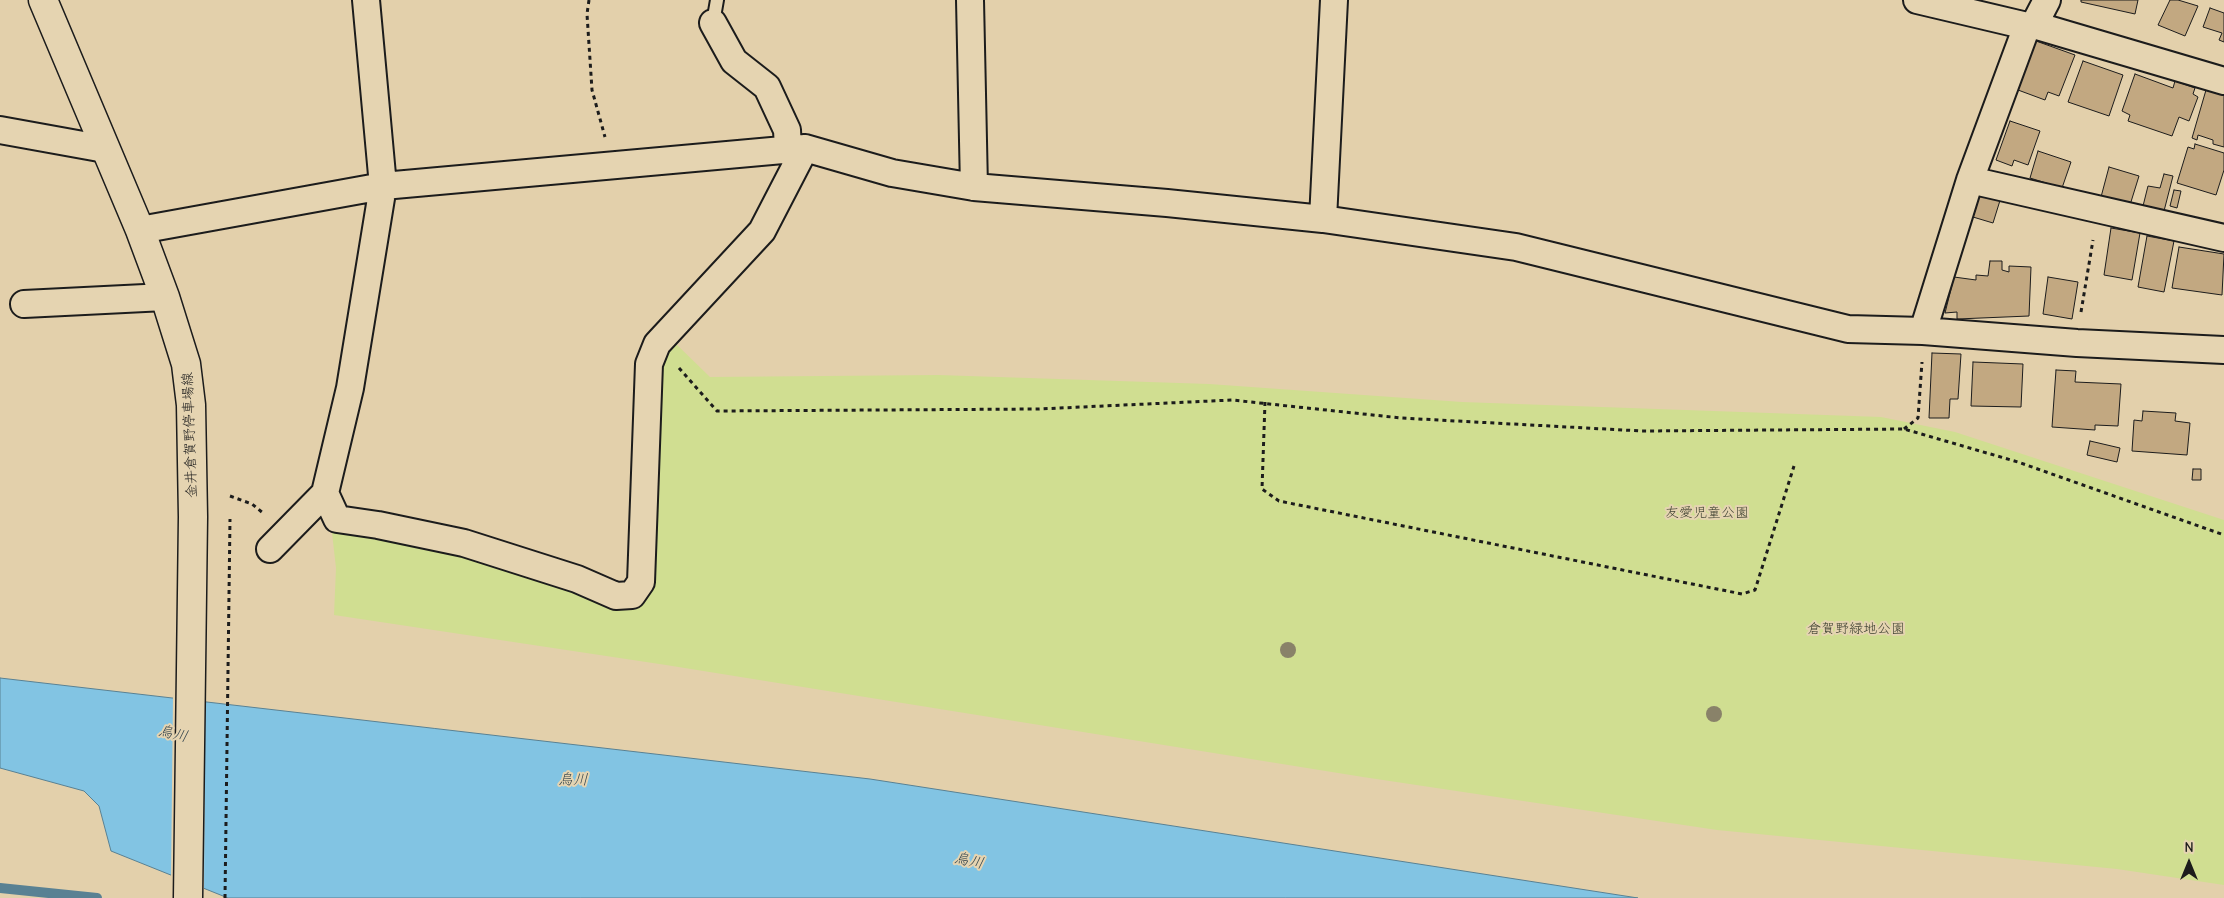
<!DOCTYPE html>
<meta charset="utf-8">
<style>
body{margin:0}
#map{position:relative;width:2224px;height:898px;overflow:hidden;background:#e3d0ab;font-family:"Comic Neue",sans-serif}
canvas{display:block}
.north{position:absolute;left:2164px;top:838px;width:50px;height:50px;-webkit-text-stroke:4px #e5d4b1;paint-order:stroke;rotate:0deg;font-size:14px;font-weight:700;line-height:20px;text-align:center;color:#1c1c1c}
.north::after{content:'';display:block;margin:auto;width:18px;height:22px;background:#1c1c1c;clip-path:polygon(50% 0,100% 100%,50% 72%,0 100%)}
</style>
<div id="map">
<canvas width="2224" height="898"></canvas>
<div class="north">N</div>
</div>
<script>
const context = document.querySelector('canvas').getContext('2d');
context.lineJoin = 'round';
function fillPath(path, color) {
  context.fillStyle = color;
  context.fill(path, 'evenodd');
}
function shape(rows) {
  const path = new Path2D();
  for (const r of rows) {
    path.moveTo(r[0], r[1]);
    for (let i = 2; i < r.length; i += 2) path.lineTo(r[i], r[i + 1]);
  }
  return path;
}
function strokePath(path, color, width, dash) {
  context.strokeStyle = color;
  context.lineWidth = width;
  context.lineCap = dash ? 'butt' : 'round';
  context.setLineDash(dash || []);
  context.stroke(path);
}
function drawText(font, color, halo, rows, align = 'center') {
  context.font = font + ' "Comic Neue","Klee One",sans-serif';
  context.lineWidth = 4;
  context.setLineDash([]);
  context.textBaseline = 'middle';
  context.strokeStyle = halo;
  context.fillStyle = color;
  for (const [text, x, y, turn = 0] of rows) {
    context.save();
    context.translate(x, y);
    context.rotate((+turn || 0) * Math.PI / 180);
    context.textAlign = isNaN(turn) ? turn : align;
    if (halo) context.strokeText(text, 0, 0);
    context.fillText(text, 0, 0);
    context.restore();
  }
}
fillPath(shape([
 [673,341,710,377,938,375,1209,384,1462,402,1881,417,1955,432,2224,520,2224,885,2117,869,1717,830,1363,777,666,665,334,615,336,568,331,524,467,552,634,602,659,368]
]), '#d0de91');
const water = shape([
 [0,678,870,779,1638,898,228,898,111,851,99,806,84,791,0,768,0,678]
]);
fillPath(water, '#82c4e3');
strokePath(water, '#598193', 1);
fillPath(shape([
 [173,695,205,699,204,891,171,878]
]), '#e3d0ab');
strokePath(shape([
 [0,888,97,898]
]), '#598193', 10);
const building = shape([
 [2081,0,2138,0,2135,14,2081,2,2081,0],
 [2170,0,2178,0,2198,6,2185,36,2158,25,2170,0],
 [2210,8,2224,13,2224,42,2219,40,2222,33,2203,27,2210,8],
 [2036,41,2075,55,2059,96,2048,92,2045,100,2018,90,2036,41],
 [2083,61,2123,75,2109,116,2068,102,2083,61],
 [2135,74,2173,88,2175,81,2195,88,2193,94,2198,97,2189,121,2179,117,2172,136,2128,121,2130,115,2122,111,2135,74],
 [2206,90,2224,95,2224,147,2213,144,2213,140,2198,135,2197,140,2192,138,2206,90],
 [2010,121,2040,131,2028,165,2014,160,2012,166,1996,160,2010,121],
 [2195,144,2224,153,2224,170,2216,195,2177,183,2188,147,2194,149,2195,144],
 [2038,151,2071,162,2062,188,2030,178,2038,151],
 [2109,167,2139,176,2130,205,2101,197,2109,167],
 [2164,174,2173,176,2164,211,2143,206,2148,186,2160,188,2164,174],
 [1982,188,2002,194,1993,223,1973,217,1982,188],
 [2174,190,2181,191,2177,208,2170,206,2174,190],
 [2111,228,2140,233,2132,280,2104,275,2111,228],
 [2147,236,2174,241,2164,292,2138,287,2147,236],
 [2179,247,2224,254,2222,295,2172,288,2179,247],
 [1990,261,2002,261,2002,270,2009,272,2009,266,2031,267,2029,316,1957,319,1957,312,1945,313,1954,277,1976,280,1976,275,1988,276,1990,261],
 [2048,277,2078,282,2072,319,2043,314,2048,277],
 [1932,353,1961,354,1958,399,1950,399,1949,418,1929,418,1932,353],
 [1973,362,2023,364,2021,407,1971,406,1973,362],
 [2056,370,2076,371,2075,382,2121,384,2118,426,2095,425,2095,430,2052,427,2056,370],
 [2143,411,2176,413,2175,421,2190,423,2187,455,2132,451,2134,420,2142,421,2143,411],
 [2090,441,2120,448,2117,462,2087,455,2090,441],
 [2193,469,2201,469,2201,480,2192,480,2193,469]
]);
fillPath(building, '#c2a881');
strokePath(building, '#1c1c1c', 1);
const lane = shape([
 [713,23,717,0]
]);
const street = shape([
 [366,0,383,186,350,388,325,493,337,519,378,525,464,543,577,579,616,596,632,595,641,582,649,364,657,344,762,231,805,148],
 [970,0,974,187],
 [1917,0,2027,26,2034,25,2224,81],
 [713,23,734,61,767,87,787,130,788,149],
 [2034,25,2047,0],
 [0,130,105,149],
 [1970,180,2224,238],
 [1323,219,1334,0],
 [140,230,383,186,805,148,892,173,974,187,1167,203,1323,219,1516,247,1848,329,1923,331,2077,343,2224,350],
 [24,304,165,297],
 [1923,331,1970,180,2027,26],
 [270,549,325,493]
]);
const secondary = shape([
 [43,0,140,230,165,297,186,364,191,405,193,517,188,898]
]);
strokePath(lane, '#1c1c1c', 16);
strokePath(street, '#1c1c1c', 30);
strokePath(secondary, '#1c1c1c', 31);
strokePath(shape([
 [589,0,587,14,592,90,605,137],
 [2081,312,2093,240],
 [679,368,717,411,1039,409,1232,400,1401,418,1642,431,1904,429,2018,462,2224,535],
 [1265,402,1262,489,1279,501,1742,594,1755,590,1794,466],
 [1904,429,1918,418,1922,362],
 [230,496,252,504,263,513],
 [225,898,230,519]
]), '#1c1c1c', 3, [4, 4]);
strokePath(lane, '#e5d4b1', 12);
strokePath(street, '#e5d4b1', 26);
strokePath(secondary, '#e5d4b1', 28);
context.fillStyle = '#898269';
for (const [x, y] of [
 [1288,650],
 [1714,714]
]) {
  context.beginPath();
  context.arc(x, y, 8, 0, 2 * Math.PI);
  context.fill();
}
drawText('14px', '#1c1c1c', '#e5d4b1', [
 ["金井倉賀野停車場線",190,435,-92]
]);
drawText('14px', '#404333', '#e5d4b1', [
 ["友愛児童公園",1707,513],
 ["倉賀野緑地公園",1856,629]
]);
drawText('italic 15px', '#36464e', '#e5d4b1', [
 ["烏川",173,734,13],
 ["烏川",573,780,1],
 ["烏川",969,861,12]
]);
</script>
